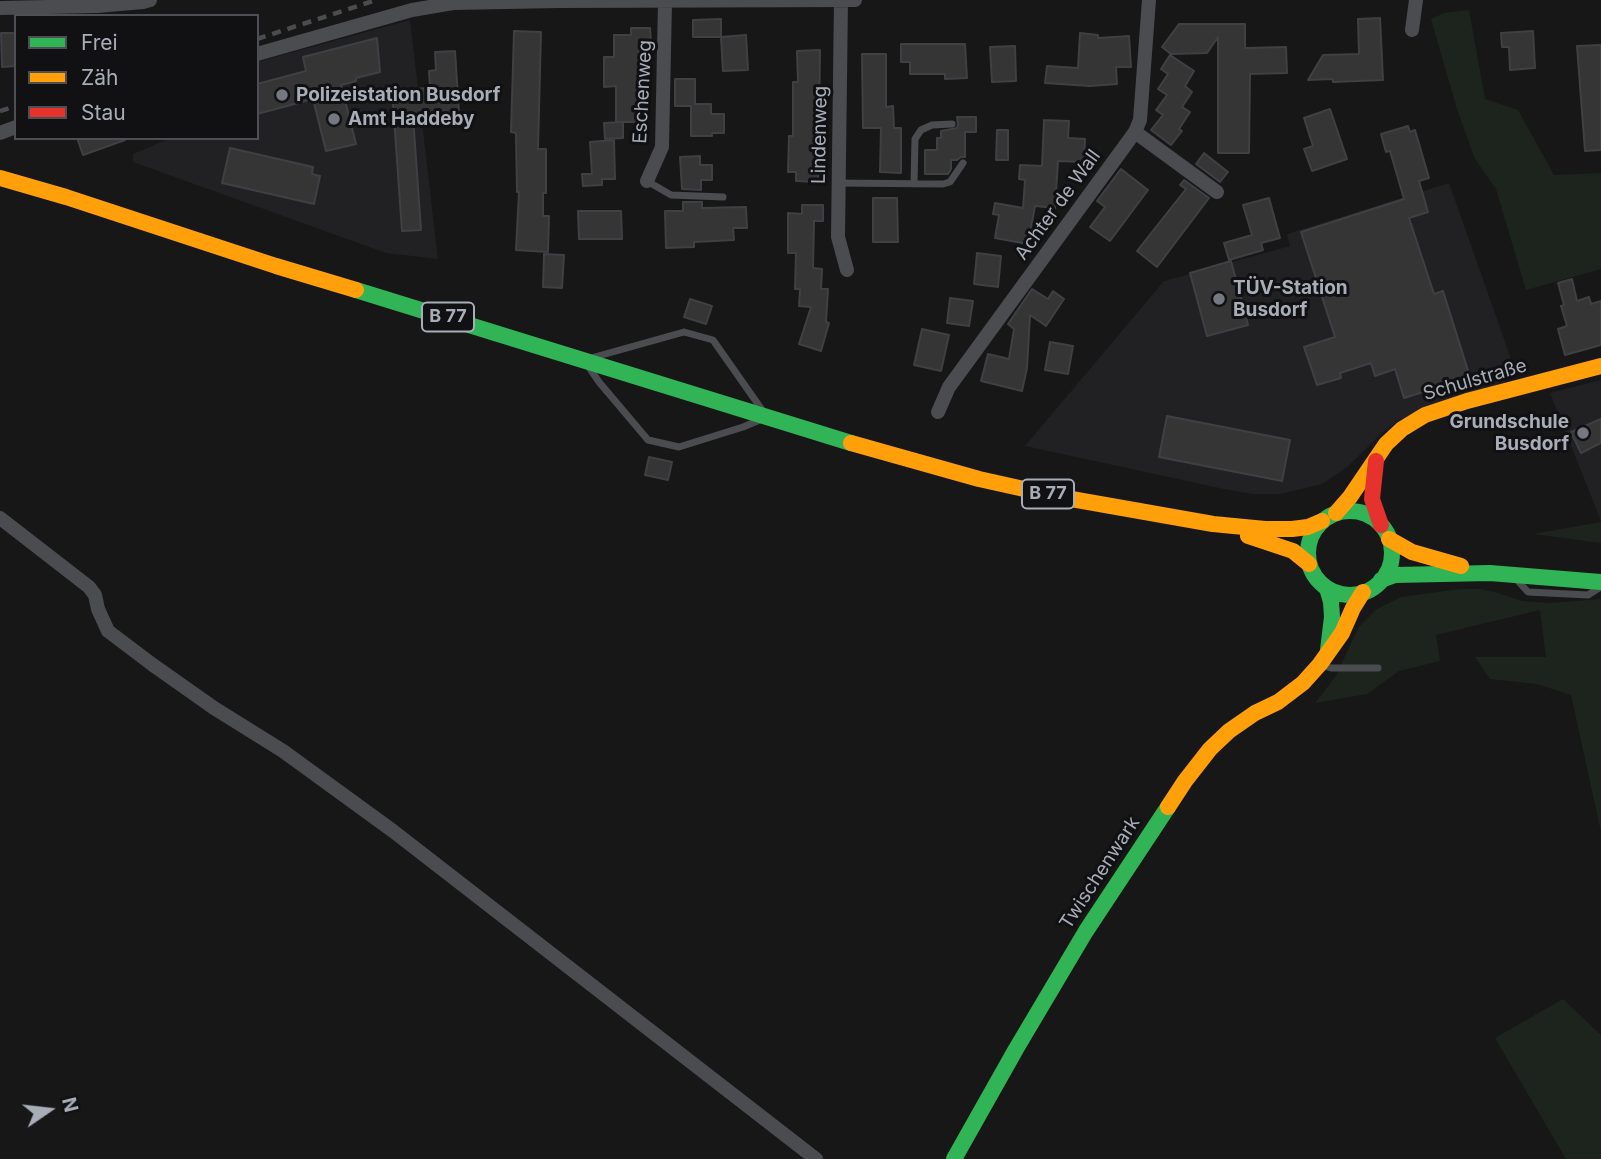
<!DOCTYPE html>
<meta charset="utf-8">
<style>
body{margin:0}
#map{position:relative;width:1601px;height:1159px;overflow:hidden;background:#171717;font-family:Inter,sans-serif}
canvas{display:block}
.legend{position:absolute;left:14px;top:14px;width:245px;height:126px;box-sizing:border-box;background:#111113;border:2px solid #4d4f55;margin:0;padding:9px 12px;list-style:none;font-size:21px;color:#a8adb8}
.legend li{display:flex;align-items:center;gap:14px;height:35px}
.legend b{width:35px;border:2px solid #4d4f55}
.north{position:absolute;left:14px;top:1075px;width:70px;height:70px;-webkit-text-stroke:5px #111113;paint-order:stroke;rotate:76deg;font-size:19px;font-weight:700;line-height:28px;text-align:center;color:#a8adb8}
.north::after{content:'';display:block;margin:auto;width:24px;height:32px;background:#a8adb8;clip-path:polygon(50% 0,100% 100%,50% 72%,0 100%)}
</style>
<div id="map">
<canvas width="1601" height="1159"></canvas>
<ul class="legend">
<li><b style="height:9px;background:#30b455"></b>Frei</li>
<li><b style="height:9px;background:#ff9f0a"></b>Zäh</li>
<li><b style="height:9px;background:#e5322d"></b>Stau</li>
</ul>
<div class="north">N</div>
</div>
<script>
const context = document.querySelector('canvas').getContext('2d');
context.lineJoin = 'round';
function fillPath(path, color) {
  context.fillStyle = color;
  context.fill(path, 'evenodd');
}
function shape(rows) {
  const path = new Path2D();
  for (const r of rows) {
    if (r.length === 3) {
      path.moveTo(r[0] + r[2], r[1]);
      path.arc(r[0], r[1], r[2], 0, 2 * Math.PI);
      continue;
    }
    path.moveTo(r[0], r[1]);
    for (let i = 2; i < r.length; i += 2) path.lineTo(r[i], r[i + 1]);
  }
  return path;
}
function strokePath(path, color, width, dash) {
  context.strokeStyle = color;
  context.lineWidth = width;
  context.lineCap = dash ? 'butt' : 'round';
  context.setLineDash(dash || []);
  context.stroke(path);
}
function drawText(font, color, halo, rows, align = 'center') {
  context.font = font + ' Inter,sans-serif';
  context.lineWidth = 6;
  context.setLineDash([]);
  context.textBaseline = 'middle';
  context.strokeStyle = halo;
  context.fillStyle = color;
  for (const [text, x, y, turn = 0] of rows) {
    context.save();
    context.translate(x, y);
    context.rotate((+turn || 0) * Math.PI / 180);
    context.textAlign = isNaN(turn) ? turn : align;
    if (halo) context.strokeText(text, 0, 0);
    context.fillText(text, 0, 0);
    context.restore();
  }
}
fillPath(shape([
 [410,20,438,259,386,253,133,162,133,154,171,138,257,138,257,62],
 [1449,183,1510,356,1511,368,1505,382,1401,419,1383,432,1347,467,1334,476,1322,484,1280,494,1252,494,1224,489,1025,446,1164,281,1290,246,1287,234],
 [1601,380,1601,521,1550,393]
]), '#212123');
fillPath(shape([
 [1469,10,1485,99,1518,110,1554,175,1601,173,1601,269,1526,290,1496,189,1475,159,1457,109,1431,19,1444,13],
 [1601,522,1601,543,1533,534],
 [1460,589,1480,589,1498,593,1522,601,1551,603,1601,599,1601,832,1571,695,1537,684,1490,679,1475,657,1546,657,1540,610,1436,635,1440,661,1399,671,1367,694,1315,703,1336,676,1345,656,1359,627,1377,609,1401,597],
 [1563,999,1601,1035,1601,1159,1566,1159,1495,1038]
]), '#1d241e');
const building = shape([
 [1380,18,1383,80,1333,82,1333,79,1308,80,1323,55,1359,54,1358,19,1380,18],
 [721,19,721,37,693,37,693,20,721,19],
 [1179,24,1245,24,1245,48,1286,47,1287,73,1250,74,1249,153,1218,153,1218,37,1207,53,1171,54,1162,47,1179,24],
 [631,28,650,28,651,43,639,43,639,83,642,83,642,122,623,122,623,138,605,139,604,123,622,122,616,122,616,86,604,87,604,57,614,57,614,35,631,35,631,28],
 [514,31,541,32,538,149,546,149,546,193,543,193,543,216,549,216,548,252,516,250,519,192,517,192,516,133,511,132,514,31],
 [1533,31,1535,68,1510,70,1509,47,1502,47,1501,33,1533,31],
 [1,33,16,33,16,66,2,67,1,33],
 [1080,33,1098,35,1098,38,1129,36,1131,67,1116,67,1117,84,1090,86,1045,83,1047,66,1078,68,1080,33],
 [746,35,748,70,723,71,721,37,746,35],
 [377,38,380,72,356,78,356,81,341,85,356,144,326,151,313,99,257,114,257,84,306,71,303,57,377,38],
 [901,44,965,44,967,78,945,79,945,74,910,74,910,62,901,62,901,44],
 [1601,45,1601,150,1585,151,1577,46,1601,45],
 [1015,46,1016,81,992,82,990,47,1015,46],
 [820,50,818,182,796,181,796,172,788,172,789,136,793,136,793,82,798,82,797,51,820,50],
 [455,51,459,113,413,116,421,230,402,231,392,90,430,88,429,71,436,70,435,52,455,51],
 [862,54,886,54,886,107,893,106,894,128,901,128,901,173,880,172,881,128,863,128,862,54],
 [1170,55,1194,71,1185,86,1192,92,1182,107,1190,112,1179,129,1182,131,1171,145,1151,130,1163,115,1156,110,1167,95,1158,89,1168,74,1161,69,1170,55],
 [675,79,695,79,695,104,711,104,711,114,724,114,724,133,712,133,712,136,691,136,691,106,675,106,675,79],
 [1330,109,1347,159,1312,171,1304,149,1313,146,1304,118,1330,109],
 [957,117,976,117,976,132,965,132,965,157,961,157,957,160,951,160,951,169,948,174,925,174,925,150,937,150,937,138,941,138,941,131,957,128,958,124,957,117],
 [1044,120,1069,121,1068,138,1085,139,1084,162,1058,161,1055,208,1035,206,1028,244,995,238,999,215,993,214,995,203,1023,208,1025,180,1019,179,1020,165,1042,166,1044,120],
 [1408,126,1410,132,1415,130,1429,178,1419,181,1428,212,1409,218,1434,294,1443,291,1470,377,1404,398,1395,369,1375,376,1371,363,1340,373,1341,378,1317,385,1304,347,1335,337,1301,232,1404,199,1390,151,1386,152,1381,134,1408,126],
 [997,130,1008,130,1008,160,996,160,997,130],
 [77,138,125,138,125,140,83,155,77,138],
 [614,140,615,179,602,179,602,185,583,186,582,174,592,174,590,142,614,140],
 [230,148,313,167,312,174,320,176,314,204,222,183,230,148],
 [1204,153,1228,172,1220,182,1196,164,1204,153],
 [700,156,700,165,712,165,712,180,701,180,701,190,682,189,680,157,700,156],
 [1121,169,1148,190,1110,241,1090,227,1105,207,1097,201,1121,169],
 [1184,180,1209,198,1157,267,1137,251,1186,189,1180,185,1184,180],
 [873,198,897,198,898,242,873,242,873,198],
 [1269,198,1280,238,1261,243,1263,250,1229,260,1224,243,1252,235,1243,205,1269,198],
 [683,202,702,202,702,208,746,207,747,228,733,228,734,240,694,242,694,247,666,248,665,211,683,211,683,202],
 [802,205,823,205,823,221,814,221,813,268,822,269,821,289,828,289,826,322,829,323,821,351,799,344,811,307,799,306,800,289,795,289,796,253,788,253,788,213,802,214,802,205],
 [578,211,621,211,622,239,579,239,578,211],
 [977,253,1001,256,998,287,974,284,977,253],
 [544,254,564,255,562,288,543,287,544,254],
 [1231,261,1248,325,1207,336,1190,273,1231,261],
 [1572,279,1577,301,1589,297,1591,304,1601,301,1601,345,1565,355,1558,329,1567,326,1561,306,1564,305,1558,283,1572,279],
 [1032,289,1048,299,1053,291,1064,299,1046,326,1030,315,1027,368,1022,391,981,381,988,354,1009,359,1014,329,1008,324,1032,289],
 [950,298,973,301,969,326,947,323,950,298],
 [690,299,712,306,706,324,684,317,690,299],
 [922,329,949,335,941,371,914,365,922,329],
 [1050,342,1073,346,1068,374,1045,370,1050,342],
 [1167,416,1290,440,1282,481,1159,457,1167,416],
 [1601,419,1601,443,1581,453,1571,432,1601,419],
 [649,457,672,462,668,480,645,475,649,457]
]);
fillPath(building, '#353536');
strokePath(building, '#3f4043', 2);
strokePath(shape([
 [647,181,671,195,723,197],
 [838,183,943,184,950,182,963,163],
 [914,184,915,139,921,130,932,125,952,124],
 [684,332,713,340,767,417,743,427,679,447,648,440,599,382,584,360,684,332],
 [1517,580,1528,592,1588,595,1599,588],
 [1321,665,1331,668,1378,668]
]), '#4b4c50', 7);
strokePath(shape([
 [841,0,838,237,847,270],
 [0,8,97,6,143,2,150,0],
 [1412,30,1416,0],
 [257,54,412,10,453,3,559,1,855,0],
 [1135,132,1217,192],
 [0,133,16,127],
 [647,181,662,147,665,2],
 [938,412,949,387,1135,132,1140,120,1149,0],
 [0,518,89,587,95,595,98,609,108,631,153,665,214,708,283,751,393,831,816,1159]
]), '#4b4c50', 14);
strokePath(shape([
 [356,290,851,443],
 [1350,553,42],
 [1381,580,1395,575,1490,573,1601,582],
 [1327,588,1331,602,1332,617,1328,650],
 [954,1159,1016,1049,1086,931,1168,807]
]), '#30b455', 16);
strokePath(shape([
 [0,178,66,197,276,266,356,290],
 [851,443,979,479,1060,497,1213,524,1265,529,1292,529,1308,527,1322,521],
 [1336,513,1350,497,1386,444,1402,429,1425,415,1467,401,1601,366],
 [1248,536,1293,551,1309,564],
 [1389,539,1412,552,1461,566],
 [1168,807,1185,781,1210,749,1229,731,1255,713,1278,702,1303,683,1320,664,1342,633,1353,608,1363,592]
]), '#ff9f0a', 16);
strokePath(shape([
 [1376,461,1372,499,1381,525]
]), '#e5322d', 16);
strokePath(shape([
 [257,39,376,0],
 [0,111,16,106]
]), '#4b4c4f', 4.5, [9, 7]);
for (const [x, y, r, color] of [
 [282,95,7,"#757880"],
 [334,119,7,"#757880"],
 [1219,299,7,"#757880"],
 [1583,433,7,"#757880"]
]) {
  const dot = new Path2D();
  dot.arc(x, y, r, 0, 2 * Math.PI);
  context.fillStyle = color;
  context.fill(dot);
  strokePath(dot, '#111113', 2.5);
}
for (const [x, y, w] of [
 [448,317,52],
 [1048,494,52]
]) {
  const box = new Path2D();
  box.roundRect(x - w / 2, y - 14.5, w, 29, 5);
  context.fillStyle = '#111113';
  context.fill(box);
  strokePath(box, '#a8adb8', 2);
}
drawText('bold 18px', '#a8adb8', null, [
 ["B 77",448,317],
 ["B 77",1048,494]
]);
drawText('19px', '#a8adb8', '#111113', [
 ["Eschenweg",643,92,-87],
 ["Lindenweg",820,135,-89],
 ["Achter de Wall",1058,205,-54],
 ["Schulstraße",1475,380,-16],
 ["Twischenwark",1100,873,-57]
]);
drawText('bold 19px', '#a8adb8', '#111113', [
 ["Polizeistation Busdorf",296,95],
 ["Amt Haddeby",348,119],
 ["TÜV-Station",1233,288],
 ["Busdorf",1233,310],
 ["Grundschule",1569,422,"right"],
 ["Busdorf",1569,444,"right"]
], 'left');
</script>
